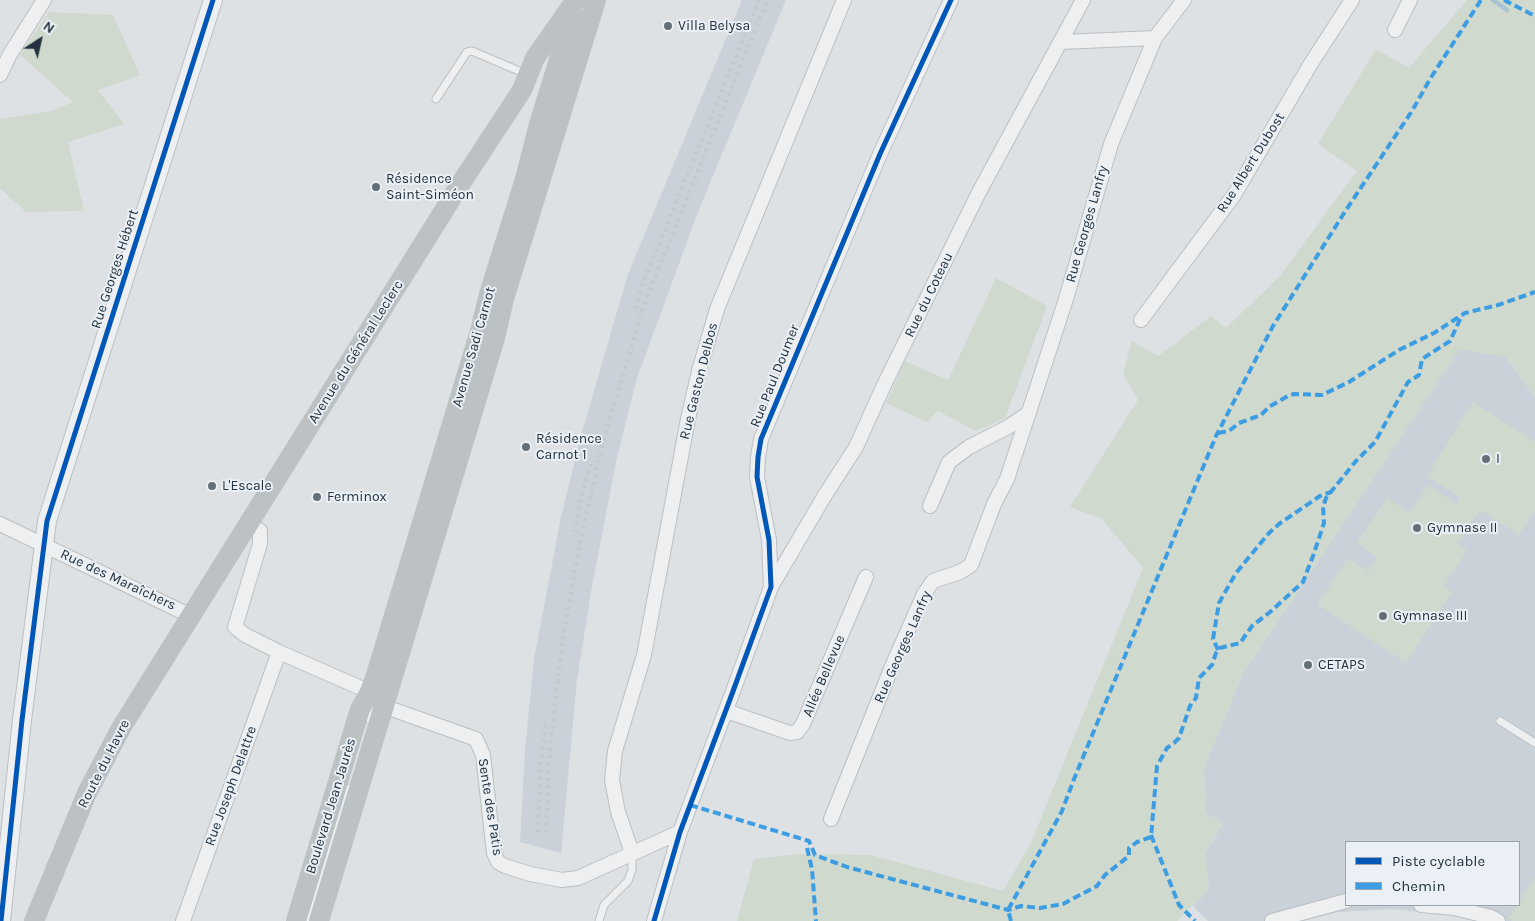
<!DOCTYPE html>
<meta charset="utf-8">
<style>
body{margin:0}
#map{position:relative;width:1535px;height:921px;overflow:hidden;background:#dde1e4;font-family:Karla,sans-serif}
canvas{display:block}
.legend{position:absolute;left:1345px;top:841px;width:175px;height:65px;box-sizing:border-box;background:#eaf0f5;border:1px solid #9aa4ac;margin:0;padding:6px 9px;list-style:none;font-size:15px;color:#23323e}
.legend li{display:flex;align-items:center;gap:10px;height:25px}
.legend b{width:25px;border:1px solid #9aa4ac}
.north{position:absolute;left:15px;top:15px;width:50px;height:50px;-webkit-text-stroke:4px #eaf0f5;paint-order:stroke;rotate:35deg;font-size:14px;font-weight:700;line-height:20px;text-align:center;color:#23323e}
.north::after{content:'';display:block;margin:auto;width:18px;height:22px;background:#23323e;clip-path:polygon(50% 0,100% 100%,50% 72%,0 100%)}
</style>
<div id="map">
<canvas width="1535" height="921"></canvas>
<ul class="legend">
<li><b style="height:6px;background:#0057b8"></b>Piste cyclable</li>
<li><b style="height:6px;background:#3c9de3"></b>Chemin</li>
</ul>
<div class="north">N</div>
</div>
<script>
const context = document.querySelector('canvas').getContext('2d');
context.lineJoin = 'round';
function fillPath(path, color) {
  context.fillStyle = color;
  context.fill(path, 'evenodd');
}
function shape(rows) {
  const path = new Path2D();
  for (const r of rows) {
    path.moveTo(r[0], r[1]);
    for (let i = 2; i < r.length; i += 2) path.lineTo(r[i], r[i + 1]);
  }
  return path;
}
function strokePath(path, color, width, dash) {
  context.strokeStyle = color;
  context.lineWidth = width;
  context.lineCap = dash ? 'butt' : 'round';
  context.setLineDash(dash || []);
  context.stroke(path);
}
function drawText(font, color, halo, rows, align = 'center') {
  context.font = font + ' Karla,sans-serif';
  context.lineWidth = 4;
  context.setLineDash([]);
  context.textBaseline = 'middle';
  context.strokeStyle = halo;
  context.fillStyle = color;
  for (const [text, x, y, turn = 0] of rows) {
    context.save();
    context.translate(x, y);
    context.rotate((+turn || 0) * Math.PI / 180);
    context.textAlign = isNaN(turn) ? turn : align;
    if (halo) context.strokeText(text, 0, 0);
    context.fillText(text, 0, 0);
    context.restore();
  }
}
fillPath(shape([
 [742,0,786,0,698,212,636,381,616,462,591,592,577,680,561,853,520,842,525,750,534,659,561,517,582,432,628,274],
 [1460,349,1506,357,1535,397,1535,921,1478,921,1472,917,1393,909,1338,912,1303,921,1208,921,1193,906,1209,889,1205,854,1223,823,1205,813,1204,768,1242,675],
 [1346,842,1519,842,1519,905,1346,905]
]), '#cad1d8');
fillPath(shape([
 [1467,0,1535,0,1535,397,1506,357,1460,349,1242,675,1204,768,1205,813,1223,822,1205,854,1209,889,1177,921,737,921,754,859,798,854,871,855,1003,891,1030,845,1143,568,1102,519,1070,507,1138,400,1123,374,1132,341,1158,356,1211,316,1226,328,1279,277,1357,171,1318,144,1376,49,1409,68],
 [49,12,113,15,140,75,98,90,124,124,68,142,84,211,26,212,0,188,0,119,51,111,73,102,20,55],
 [996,278,1047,306,1005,418,976,431,938,411,927,422,886,403,905,361,948,380],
 [1473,402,1535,442,1535,510,1519,535,1480,510,1457,543,1467,550,1444,586,1452,592,1406,663,1317,604,1348,558,1368,571,1377,557,1357,543,1387,498,1410,513,1428,485,1457,504,1460,497,1427,476],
 [1535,877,1535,921,1512,921,1508,918,1517,905,1519,905,1519,902]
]), '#cfd9cd');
strokePath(shape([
 [1493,0,1507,10]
]), '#a8c4d2', 4.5);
const service = shape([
 [436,99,467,52,472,51,526,74],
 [370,703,370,720],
 [1500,721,1535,743],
 [307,921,349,788],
 [599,921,604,905,628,881,632,870,632,853]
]);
const minor = shape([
 [1395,30,1410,0],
 [1060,42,1155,38,1184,0],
 [0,75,9,56,44,0],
 [1141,320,1234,195,1310,65,1352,0],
 [930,506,949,462,969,447,1008,427,1029,413],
 [249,523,260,531,260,544,235,627,245,635,279,652,370,692,383,706,476,739,483,755,494,853,498,862,505,866,530,874,562,880,578,878,680,832],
 [0,524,191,616],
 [771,587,825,495,856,447,884,385,978,194,1083,0],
 [726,711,790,733,797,732,803,724,866,577],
 [831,819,893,664,924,594,933,581,960,572,971,565,994,504,1007,479,1066,299,1111,144,1155,38],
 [632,853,618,812,612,780,615,751,644,655,688,419,699,371,717,309,844,0],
 [1421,905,1454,908,1491,917,1498,921],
 [183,921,279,652],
 [654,921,680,832,732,694,771,587,769,540,757,477,758,457,761,439,880,154,951,0],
 [1272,921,1346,901]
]);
const tertiary = shape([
 [1,921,22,720,47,521,213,0]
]);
strokePath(service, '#bbbfc2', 9);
strokePath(minor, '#bbbfc2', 16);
strokePath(tertiary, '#bbbfc2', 20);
strokePath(service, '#edeff0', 7);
strokePath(minor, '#edeff0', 14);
strokePath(tertiary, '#edeff0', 18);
strokePath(shape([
 [34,921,87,793,121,728,463,180,522,90,535,58,575,1],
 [296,921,360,709,370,692,376,675,480,331,489,294,525,179,539,124,567,34,572,12],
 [319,921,495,338,504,299,596,0]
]), '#bcc1c4', 20);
strokePath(shape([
 [636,308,643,283,759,0],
 [575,532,580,502,591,462],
 [538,832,541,758,546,723],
 [546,833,549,761,562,643,582,532,604,439,644,305,767,0]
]), '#c6c9cb', 4, [2.5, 5]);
strokePath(shape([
 [1504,0,1535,16],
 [1218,433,1229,431,1239,423,1261,415,1269,407,1288,396,1294,394,1322,395,1349,382,1399,350,1434,333,1465,313,1498,305,1535,292],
 [1218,650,1213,639,1219,603,1236,573,1269,533,1279,524,1320,496,1331,492],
 [690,805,809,841,815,855,847,867,1008,910,1021,906,1040,908,1063,904,1097,886,1105,875,1129,856,1129,848,1137,842,1151,837,1157,766,1167,748,1174,743,1179,738,1190,706,1196,698,1199,678,1212,665,1216,653,1220,648,1240,643,1252,626,1270,612,1303,582,1313,556,1324,523,1323,507,1326,498,1356,461,1375,442,1408,382,1419,375,1422,359,1450,341,1462,315],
 [1151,835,1179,905,1195,921],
 [807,848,812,869,816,921],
 [1011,921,1008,910,1062,811,1074,779,1216,436,1273,326,1346,210,1412,111,1430,79,1481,0]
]), '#3c9de3', 4, [8, 4]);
strokePath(shape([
 [1,921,22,720,47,521,213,0],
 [654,921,680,832,732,694,771,587,769,540,757,477,758,457,761,439,880,154,951,0]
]), '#0057b8', 5);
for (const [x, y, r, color] of [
 [668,26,5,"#646f78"],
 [376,187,5,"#646f78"],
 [526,447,5,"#646f78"],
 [1486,459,5,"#646f78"],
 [212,486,5,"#646f78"],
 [317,497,5,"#646f78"],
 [1417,528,5,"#646f78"],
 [1383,616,5,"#646f78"],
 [1308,665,5,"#646f78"]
]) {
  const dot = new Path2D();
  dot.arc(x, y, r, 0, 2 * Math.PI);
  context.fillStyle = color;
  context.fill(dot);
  strokePath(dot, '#eaf0f5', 2);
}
drawText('14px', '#23323e', '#eaf0f5', [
 ["Villa Belysa",678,26],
 ["Résidence",386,179],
 ["Saint-Siméon",386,195],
 ["Résidence",536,439],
 ["Carnot 1",536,455],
 ["I",1496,459],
 ["L'Escale",222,486],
 ["Ferminox",327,497],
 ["Gymnase II",1427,528],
 ["Gymnase III",1393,616],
 ["CETAPS",1318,665]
], 'left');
drawText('14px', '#23323e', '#eaf0f5', [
 ["Rue Albert Dubost",1251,163,-58],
 ["Rue Georges Lanfry",1087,224,-74],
 ["Rue Georges Hébert",115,269,-72],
 ["Rue du Coteau",929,295,-64],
 ["Avenue Sadi Carnot",474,347,-74],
 ["Avenue du Général Leclerc",356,352,-58],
 ["Rue Paul Doumer",775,376,-68],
 ["Rue Gaston Delbos",699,381,-76],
 ["Rue des Maraîchers",118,580,25],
 ["Rue Georges Lanfry",903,647,-66],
 ["Allée Bellevue",824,676,-67],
 ["Route du Havre",104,764,-63],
 ["Rue Joseph Delattre",231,786,-70],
 ["Boulevard Jean Jaurès",331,806,-73],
 ["Sente des Patis",490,807,81]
]);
</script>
